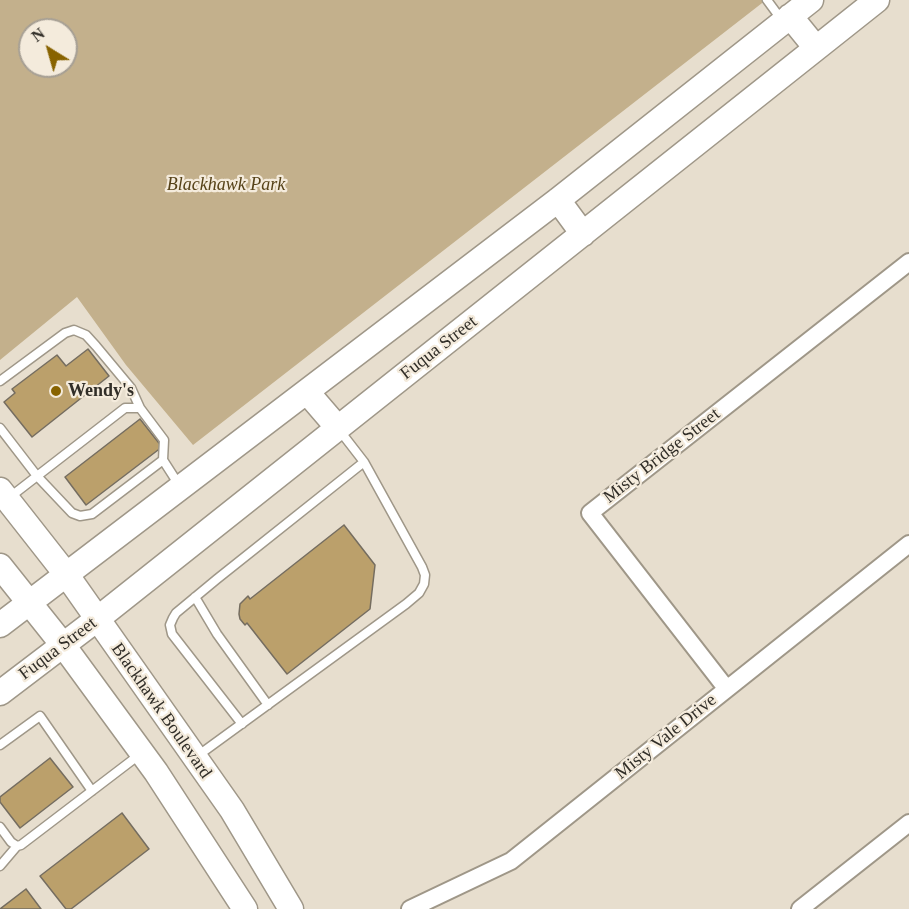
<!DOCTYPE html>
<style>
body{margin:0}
#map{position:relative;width:909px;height:909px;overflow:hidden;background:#e7dece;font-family:"Times New Roman",serif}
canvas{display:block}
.north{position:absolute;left:18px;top:18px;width:60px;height:60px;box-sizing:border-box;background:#f4ebdc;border:2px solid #a69f94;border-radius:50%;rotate:323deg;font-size:16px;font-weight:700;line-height:24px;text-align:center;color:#312e28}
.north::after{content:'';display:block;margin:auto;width:21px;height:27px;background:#886300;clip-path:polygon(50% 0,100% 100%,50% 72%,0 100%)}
</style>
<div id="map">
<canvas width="909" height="909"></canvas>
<div class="north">N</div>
</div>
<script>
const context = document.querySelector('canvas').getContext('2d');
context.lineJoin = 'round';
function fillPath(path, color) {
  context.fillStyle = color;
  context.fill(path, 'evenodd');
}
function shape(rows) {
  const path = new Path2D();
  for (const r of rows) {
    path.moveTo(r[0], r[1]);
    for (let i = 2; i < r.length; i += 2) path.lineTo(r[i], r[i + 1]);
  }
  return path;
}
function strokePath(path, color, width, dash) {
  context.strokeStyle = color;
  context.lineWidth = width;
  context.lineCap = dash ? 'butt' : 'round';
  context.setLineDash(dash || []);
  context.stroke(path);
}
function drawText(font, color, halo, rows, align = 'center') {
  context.font = font + ' "Times New Roman",serif';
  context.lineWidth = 4.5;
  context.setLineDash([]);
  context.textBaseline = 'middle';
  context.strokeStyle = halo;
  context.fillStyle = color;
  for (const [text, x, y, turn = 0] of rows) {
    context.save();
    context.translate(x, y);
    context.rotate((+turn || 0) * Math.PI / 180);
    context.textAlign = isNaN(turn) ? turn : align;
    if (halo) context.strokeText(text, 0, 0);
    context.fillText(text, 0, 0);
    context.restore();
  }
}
fillPath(shape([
 [0,0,766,0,193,445,126,365,77,297,0,360],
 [30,30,66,30,66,66,30,66]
]), '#c3b08c');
const building = shape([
 [88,349,109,376,32,437,4,402,15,393,12,389,57,355,66,366,88,349],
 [140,419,162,447,86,505,65,477,140,419],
 [344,525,375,565,370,609,287,674,247,623,245,625,240,619,239,614,240,604,248,596,250,599,344,525],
 [50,758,73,787,20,828,0,802,0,797,50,758],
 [122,813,149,849,71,909,66,909,40,876,122,813],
 [26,889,41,909,0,909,26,889]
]);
fillPath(building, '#bba06b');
strokePath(building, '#756d60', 1.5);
const lane = shape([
 [767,0,781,19],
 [0,381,65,333,74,330,86,335,96,346,131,388,140,408],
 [0,428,37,476,72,513,80,516,92,514,163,460],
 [10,497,125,408,140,408,164,440,163,460,179,485],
 [195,597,217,634,268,705],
 [242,724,172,634,170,625,173,618,176,613,217,579,364,462],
 [0,745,40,716,92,791],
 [196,757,406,604,419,593,424,584,425,575,422,567,364,462,340,431],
 [0,827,11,842,17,846,21,845,139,755],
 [0,866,17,846]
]);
const street = shape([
 [726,688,590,513,909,262],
 [410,909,511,861,909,544],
 [800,909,909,823]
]);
const secondary = shape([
 [790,16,816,48],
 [558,200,583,234],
 [307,392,338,428],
 [0,490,66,574,232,810,291,909],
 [0,566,63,645,156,772,245,909],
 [0,625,558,200,811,0],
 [0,693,96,620,877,0]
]);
strokePath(lane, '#9f9788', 11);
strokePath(street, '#9f9788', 20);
strokePath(secondary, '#9f9788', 27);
strokePath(lane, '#fff', 8);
strokePath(street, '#fff', 16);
strokePath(secondary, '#fff', 24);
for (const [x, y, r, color] of [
 [56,391,6,"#886300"]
]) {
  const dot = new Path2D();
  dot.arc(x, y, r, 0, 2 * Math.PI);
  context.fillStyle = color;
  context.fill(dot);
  strokePath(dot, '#f4ebdc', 2);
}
drawText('italic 18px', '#564218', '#f4ebdc', [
 ["Blackhawk Park",226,185]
]);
drawText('18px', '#312e28', '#f4ebdc', [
 ["Fuqua Street",439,348,-38],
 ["Misty Bridge Street",662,456,-38],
 ["Fuqua Street",58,649,-37],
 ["Blackhawk Boulevard",161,711,55],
 ["Misty Vale Drive",666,737,-39]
]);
drawText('bold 18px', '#312e28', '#f4ebdc', [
 ["Wendy's",68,391]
], 'left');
</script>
